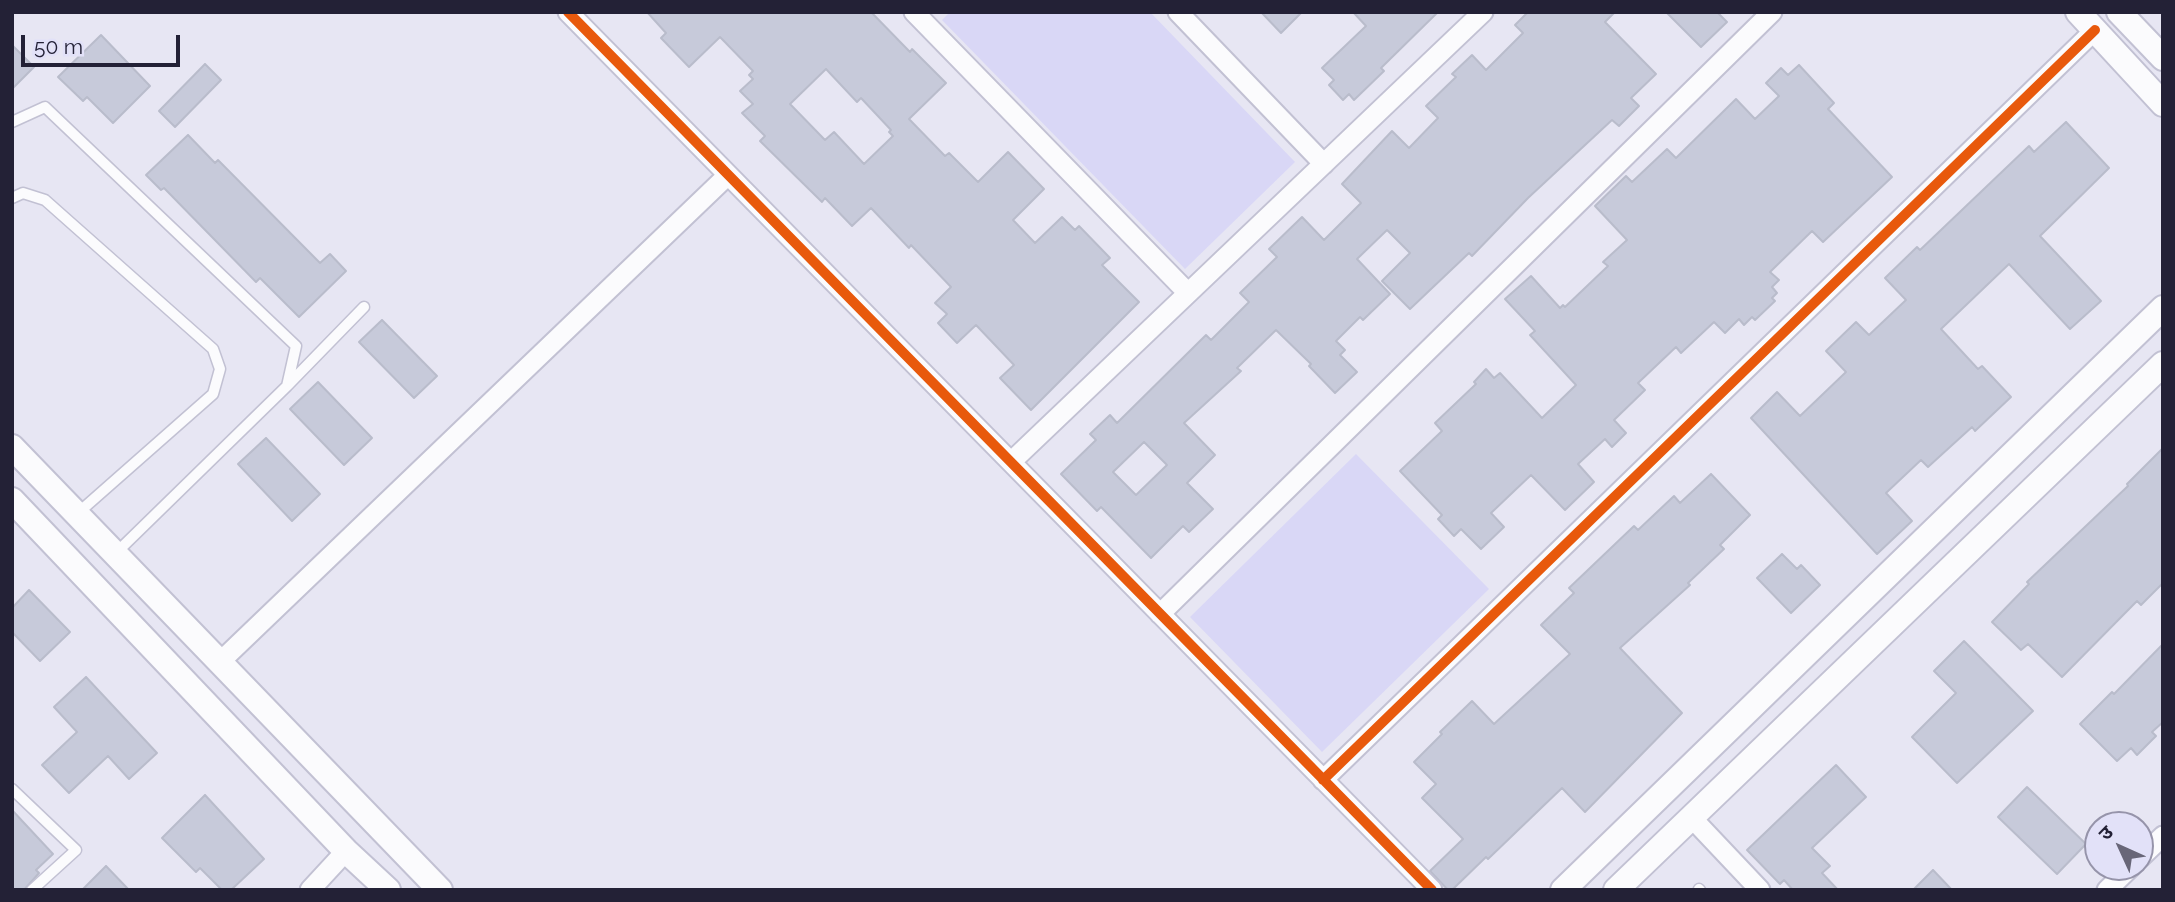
<!DOCTYPE html>
<meta charset="utf-8">
<style>
body{margin:0}
#map{position:relative;width:2175px;height:902px;overflow:hidden;background:#e7e6f3;font-family:Raleway,"Noto Sans Devanagari",sans-serif}
canvas{display:block}
.frame{position:absolute;inset:0;border:14px solid #232136;pointer-events:none}
.north{position:absolute;left:2084px;top:811px;width:70px;height:70px;box-sizing:border-box;background:#e2e1f8;border:2px solid #9694aa;border-radius:50%;rotate:315deg;font-size:19px;font-weight:700;line-height:28px;text-align:center;color:#232136}
.north::after{content:'';display:block;margin:auto;width:24px;height:32px;background:#686678;clip-path:polygon(50% 0,100% 100%,50% 72%,0 100%)}
.scale{position:absolute;left:21px;top:35px;width:159px;height:32px;box-sizing:border-box;border:4px solid #232136;border-top:0;padding-left:9px;font-size:21px;line-height:24px;white-space:nowrap;color:#232136;-webkit-text-stroke:5px #e2e1f8;paint-order:stroke}
</style>
<div id="map">
<canvas width="2175" height="902"></canvas>
<div class="frame"></div>
<div class="north">उ</div>
<div class="scale">50 m</div>
</div>
<script>
const context = document.querySelector('canvas').getContext('2d');
context.lineJoin = 'round';
function fillPath(path, color) {
  context.fillStyle = color;
  context.fill(path, 'evenodd');
}
function shape(rows) {
  const path = new Path2D();
  for (const r of rows) {
    path.moveTo(r[0], r[1]);
    for (let i = 2; i < r.length; i += 2) path.lineTo(r[i], r[i + 1]);
  }
  return path;
}
function strokePath(path, color, width, dash) {
  context.strokeStyle = color;
  context.lineWidth = width;
  context.lineCap = dash ? 'butt' : 'round';
  context.setLineDash(dash || []);
  context.stroke(path);
}
fillPath(shape([
 [950,12,1150,12,1295,162,1185,269,942,20],
 [1356,454,1489,589,1322,752,1190,617]
]), '#d9d7f6');
const building = shape([
 [647,12,871,12,910,52,912,49,946,83,909,119,945,156,949,153,978,182,1008,152,1044,189,1013,220,1035,243,1062,217,1075,230,1079,226,1110,258,1102,265,1139,302,1031,410,1000,378,1014,365,976,325,957,343,938,323,947,314,935,303,951,287,911,245,909,248,871,208,852,226,825,198,822,202,760,141,765,136,742,113,753,104,740,91,753,79,749,75,753,71,720,37,689,67,661,38,666,33,647,12],
 [826,69,857,102,861,98,891,130,889,132,893,136,864,164,834,132,825,140,790,104,826,69],
 [1261,12,1302,12,1281,33,1261,12],
 [1353,12,1438,12,1381,68,1384,71,1354,100,1349,94,1343,100,1329,85,1334,80,1322,68,1366,26,1353,12],
 [1528,12,1615,12,1605,22,1656,74,1631,98,1639,106,1619,126,1612,120,1528,198,1472,256,1469,253,1410,309,1382,281,1410,253,1387,230,1357,259,1390,294,1363,320,1360,317,1336,341,1345,350,1340,355,1357,372,1335,393,1309,366,1311,364,1276,330,1237,368,1241,371,1184,423,1215,455,1187,483,1213,509,1189,532,1183,526,1151,558,1101,507,1097,511,1061,474,1096,440,1090,434,1110,415,1117,423,1206,335,1211,340,1249,302,1240,293,1277,257,1269,249,1302,217,1324,240,1361,203,1342,184,1392,131,1409,148,1438,118,1426,106,1456,77,1452,74,1472,55,1486,70,1523,33,1515,25,1528,12],
 [1144,442,1167,465,1136,495,1113,472,1144,442],
 [1666,12,1717,12,1727,22,1701,47,1666,12],
 [101,35,150,86,113,123,87,97,83,101,58,77,101,35],
 [12,45,34,67,12,89,12,45],
 [205,64,221,80,175,127,159,111,205,64],
 [1799,65,1834,103,1828,109,1892,177,1823,242,1812,231,1770,272,1779,280,1772,287,1777,293,1772,298,1775,301,1755,320,1752,317,1744,325,1739,319,1725,333,1714,322,1681,353,1676,347,1638,383,1645,390,1614,420,1626,433,1612,447,1605,439,1578,464,1594,482,1565,510,1531,475,1491,513,1504,527,1481,549,1461,529,1454,536,1438,519,1442,515,1400,471,1442,431,1435,423,1476,384,1474,382,1486,369,1494,378,1500,373,1542,418,1576,385,1530,335,1535,331,1505,299,1531,276,1560,308,1563,305,1565,307,1608,266,1603,262,1627,240,1595,206,1626,176,1632,182,1667,149,1676,158,1736,99,1755,119,1779,96,1766,83,1781,68,1788,75,1799,65],
 [2066,122,2109,168,2040,236,2101,301,2070,329,2009,264,1941,329,1978,369,1982,366,2011,397,1975,431,1972,427,1928,467,1921,460,1886,493,1912,521,1877,554,1751,418,1777,392,1800,416,1846,372,1826,351,1856,322,1869,335,1906,300,1885,278,1917,247,1920,250,2029,146,2034,152,2066,122],
 [188,135,215,163,218,160,320,263,330,254,346,271,299,317,260,278,256,282,164,188,161,190,146,175,188,135],
 [382,320,437,376,414,398,359,342,382,320],
 [318,382,372,438,344,465,290,409,318,382],
 [266,438,320,494,292,521,238,464,266,438],
 [2163,448,2163,583,2141,605,2137,601,2062,677,2028,644,2021,650,1992,622,2029,584,2027,582,2128,486,2127,484,2163,448],
 [1711,474,1750,515,1720,545,1724,549,1688,583,1690,585,1620,648,1682,713,1585,812,1562,788,1488,859,1486,857,1452,890,1448,890,1430,871,1463,839,1422,798,1436,784,1414,762,1442,734,1440,732,1472,701,1494,724,1570,654,1541,625,1574,593,1569,588,1634,526,1638,530,1674,496,1680,503,1711,474],
 [1782,554,1797,569,1801,565,1820,585,1791,613,1757,578,1782,554],
 [29,590,70,632,40,661,12,632,12,608,29,590],
 [1964,641,2033,711,1957,783,1912,737,1956,693,1934,671,1964,641],
 [2163,644,2163,722,2152,732,2156,736,2137,755,2131,748,2117,761,2080,724,2112,692,2114,694,2163,644],
 [86,677,157,753,129,779,108,756,69,793,42,765,77,732,54,707,86,677],
 [1836,765,1866,797,1812,848,1830,866,1822,873,1838,890,1793,890,1784,880,1780,884,1747,850,1836,765],
 [2027,787,2086,844,2057,874,1998,817,2027,787],
 [205,795,264,859,231,890,222,890,200,868,196,872,162,838,205,795],
 [12,810,53,854,36,870,39,873,24,890,12,890,12,810],
 [106,866,129,890,82,890,106,866],
 [1933,870,1952,890,1913,890,1933,870]
]);
fillPath(building, '#c7cada');
strokePath(building, '#b9bccb', 2);
const service = shape([
 [12,122,45,107,296,346,287,386,117,552],
 [12,198,23,193,45,200,213,349,220,369,213,394,78,513],
 [287,386,364,307],
 [12,789,76,850,32,890],
 [1699,889,1700,890]
]);
const minor = shape([
 [568,12,1432,890],
 [914,12,1188,293],
 [1178,12,1324,164],
 [1011,462,1483,12],
 [1160,614,1772,12],
 [221,661,728,175],
 [1323,780,2095,30],
 [1691,817,1760,890],
 [2140,858,2163,836],
 [310,890,346,851],
 [2107,890,2131,867]
]);
const tertiary = shape([
 [2078,12,2163,104],
 [2119,12,2163,58],
 [12,447,440,890],
 [12,500,346,851,388,890],
 [1563,890,2163,308],
 [1616,890,2163,364]
]);
strokePath(service, '#c2c1d3', 13);
strokePath(minor, '#c2c1d3', 23);
strokePath(tertiary, '#c2c1d3', 28);
strokePath(service, '#fbfbfd', 10);
strokePath(minor, '#fbfbfd', 19);
strokePath(tertiary, '#fbfbfd', 24);
strokePath(shape([
 [568,12,1432,890],
 [1323,780,2095,30]
]), '#e8590c', 10);
</script>
